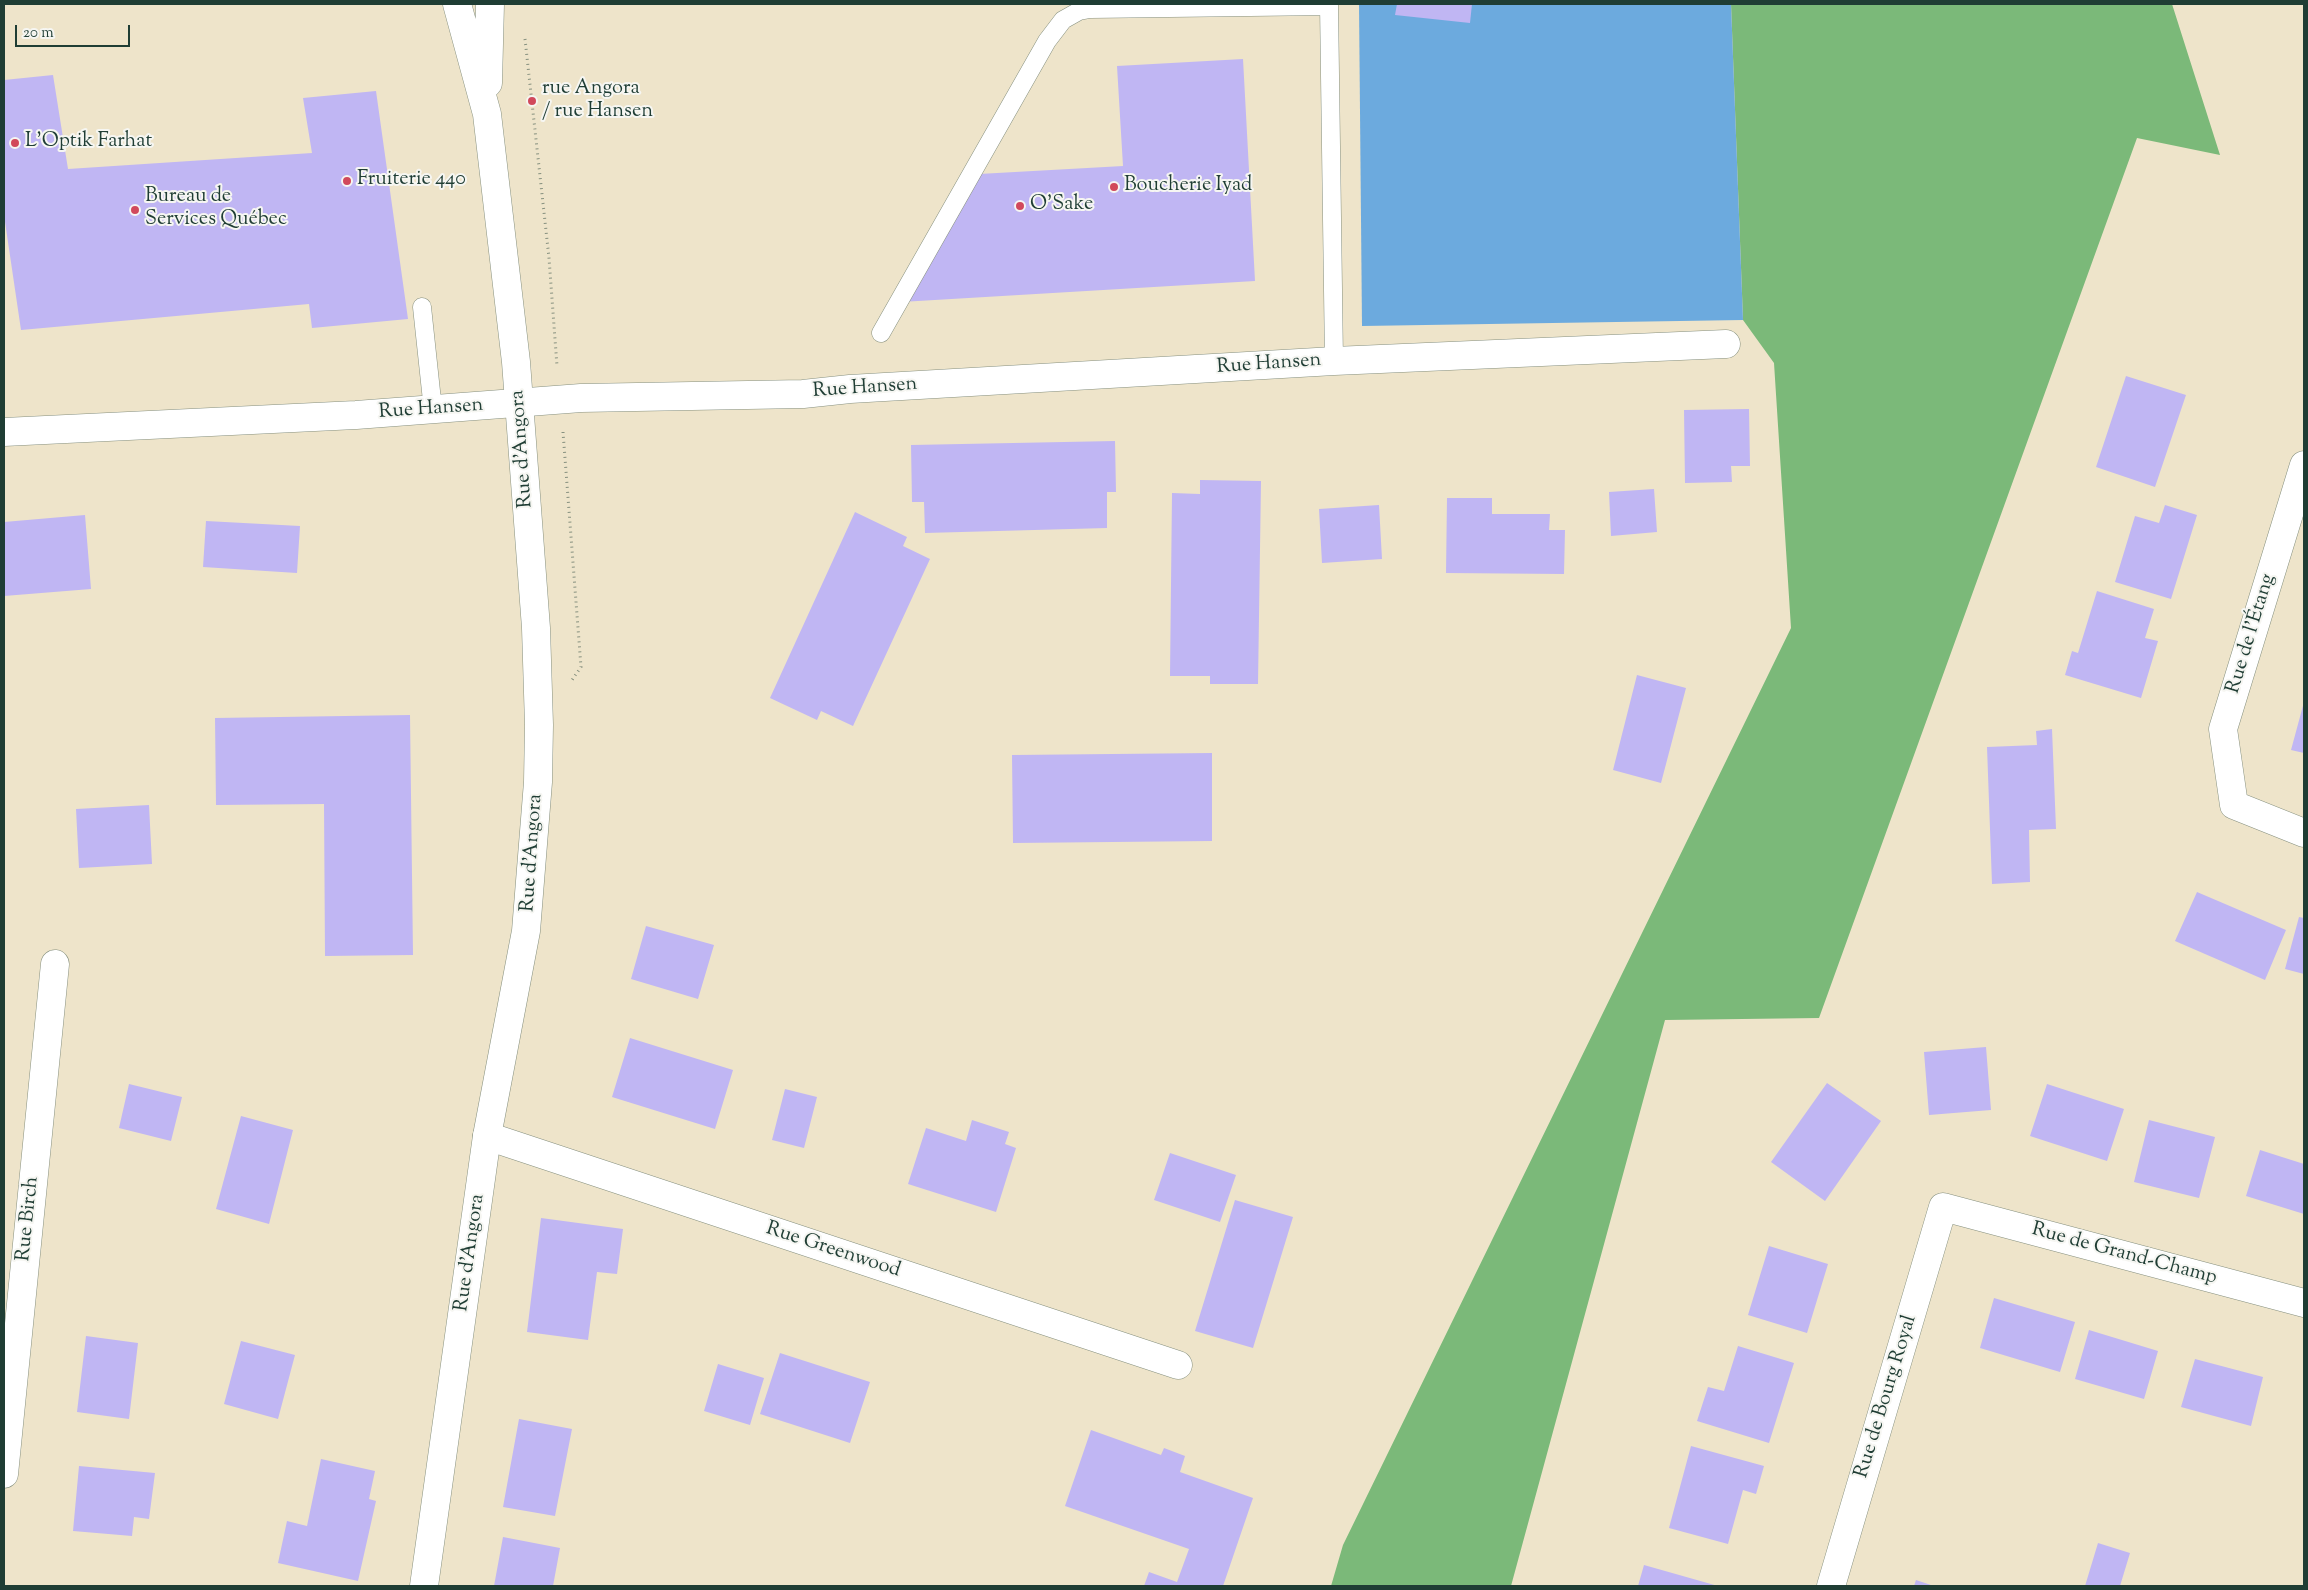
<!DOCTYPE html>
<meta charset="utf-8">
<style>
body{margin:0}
#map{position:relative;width:2308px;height:1590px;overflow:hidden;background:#eee4ca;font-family:"Sorts Mill Goudy",serif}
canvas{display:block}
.frame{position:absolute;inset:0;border:5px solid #1f3d34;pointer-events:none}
.scale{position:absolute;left:15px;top:25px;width:115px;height:22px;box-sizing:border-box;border:2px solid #1f3d34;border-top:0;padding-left:6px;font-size:15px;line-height:18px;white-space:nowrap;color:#1f3d34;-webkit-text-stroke:4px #f6f6f2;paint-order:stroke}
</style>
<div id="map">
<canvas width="2308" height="1590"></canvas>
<div class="frame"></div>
<div class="scale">20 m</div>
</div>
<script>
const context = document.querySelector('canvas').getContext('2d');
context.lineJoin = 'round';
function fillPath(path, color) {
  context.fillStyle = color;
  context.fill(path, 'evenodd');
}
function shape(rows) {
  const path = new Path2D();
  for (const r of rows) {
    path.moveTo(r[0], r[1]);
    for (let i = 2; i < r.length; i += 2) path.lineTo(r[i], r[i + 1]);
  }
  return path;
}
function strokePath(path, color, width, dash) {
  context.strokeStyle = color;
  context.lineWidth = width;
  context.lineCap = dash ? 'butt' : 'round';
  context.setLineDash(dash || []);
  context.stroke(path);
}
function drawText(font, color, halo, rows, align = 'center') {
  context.font = font + ' "Sorts Mill Goudy",serif';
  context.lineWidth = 4;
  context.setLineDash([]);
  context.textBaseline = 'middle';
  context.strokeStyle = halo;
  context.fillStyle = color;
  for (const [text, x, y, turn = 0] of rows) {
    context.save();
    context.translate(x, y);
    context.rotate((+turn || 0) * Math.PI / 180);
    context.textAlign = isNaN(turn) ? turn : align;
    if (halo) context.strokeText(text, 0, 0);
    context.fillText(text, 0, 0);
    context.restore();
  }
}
fillPath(shape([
 [1731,4,2172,4,2220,155,2137,138,1819,1018,1665,1020,1511,1586,1331,1586,1343,1545,1791,628,1774,363,1743,320]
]), '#7bb979');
fillPath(shape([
 [1359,4,1731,4,1743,320,1362,326]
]), '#6caade');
fillPath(shape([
 [1397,4,1472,4,1470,23,1395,15],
 [1243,59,1255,281,901,302,979,174,1123,166,1117,66],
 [53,75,68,169,312,153,303,98,376,91,408,319,312,328,309,304,21,330,4,215,4,80],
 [2126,376,2186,395,2155,487,2096,467],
 [1749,409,1750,466,1731,466,1732,482,1685,483,1684,410],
 [1115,441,1116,492,1107,492,1107,528,925,533,924,502,912,502,911,445],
 [1200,480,1261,481,1258,684,1210,684,1210,676,1170,676,1172,493,1200,494],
 [1654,489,1657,532,1611,536,1609,492],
 [1447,498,1492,498,1492,514,1550,514,1549,530,1565,530,1564,574,1446,573],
 [1379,505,1382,559,1322,563,1319,509],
 [2165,505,2197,515,2171,599,2115,582,2135,516,2159,523],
 [855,512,907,537,903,546,930,559,853,726,821,711,817,720,770,698],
 [85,515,91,589,4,596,4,522],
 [206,521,300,526,297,573,203,567],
 [2097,591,2154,609,2145,638,2158,641,2141,698,2065,675,2072,651,2078,653],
 [1637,675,1686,688,1661,783,1613,770],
 [2304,702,2304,753,2291,750],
 [410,715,413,955,325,956,324,804,216,805,215,718],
 [2052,729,2056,829,2029,830,2030,882,1992,884,1987,747,2037,745,2036,731],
 [1212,753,1212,841,1013,843,1012,755],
 [149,805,152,864,79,868,76,809],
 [2197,892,2286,930,2265,980,2175,941],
 [2299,917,2304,918,2304,974,2285,969],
 [646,926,714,945,698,999,631,979],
 [630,1038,733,1070,715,1129,612,1097],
 [1986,1047,1991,1110,1929,1115,1924,1052],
 [1827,1083,1881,1121,1825,1201,1771,1162],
 [129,1084,182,1097,171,1141,119,1128],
 [2047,1084,2124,1109,2107,1161,2030,1136],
 [785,1089,817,1097,804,1148,772,1140],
 [241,1116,293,1130,269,1224,216,1209],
 [972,1120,1009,1132,1005,1144,1016,1148,996,1212,908,1184,926,1128,966,1141],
 [2149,1120,2215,1137,2199,1198,2134,1182],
 [2260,1150,2304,1164,2304,1214,2246,1196],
 [1170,1153,1236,1175,1220,1222,1154,1200],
 [1235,1200,1293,1217,1253,1348,1195,1331],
 [541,1218,623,1229,617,1274,597,1272,588,1340,527,1332],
 [1769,1246,1828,1264,1807,1333,1748,1315],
 [1994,1298,2075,1322,2060,1372,1980,1348],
 [2089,1330,2158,1351,2144,1399,2075,1379],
 [86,1336,138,1343,129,1419,77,1412],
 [241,1341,295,1355,278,1419,224,1404],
 [1738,1346,1794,1363,1769,1443,1697,1421,1708,1387,1724,1391],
 [780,1353,870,1382,850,1443,760,1414],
 [2195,1359,2263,1377,2251,1426,2181,1407],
 [718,1364,764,1378,750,1425,704,1411],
 [519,1419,572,1429,555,1516,503,1507],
 [1091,1430,1161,1455,1164,1448,1185,1456,1180,1472,1253,1498,1223,1586,1144,1586,1149,1572,1177,1582,1189,1549,1065,1506],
 [1691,1446,1764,1466,1756,1494,1743,1490,1728,1544,1669,1528],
 [321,1459,375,1471,369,1499,376,1501,358,1581,278,1563,287,1521,307,1526],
 [79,1466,155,1473,149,1519,134,1517,132,1536,73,1531],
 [503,1537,560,1548,553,1586,494,1586],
 [2098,1543,2130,1553,2120,1586,2085,1586],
 [1644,1565,1718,1586,1638,1586],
 [1916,1580,1934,1586,1914,1586]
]), '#c0b6f3');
const service = shape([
 [1329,4,1334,361],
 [422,307,433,410],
 [881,333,1047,41,1063,20,1079,11,1090,9,1329,6]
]);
const minor = shape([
 [4,432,356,415,581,398,803,394,850,389,1334,361,1726,344],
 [2304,465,2223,729,2234,805,2304,833],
 [487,1136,1178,1365],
 [4,1474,55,964],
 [1831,1586,1943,1207,2304,1303]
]);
const tertiary = shape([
 [488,83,490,4],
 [424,1586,487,1136,526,931,538,782,539,725,536,628,516,362,487,114,457,4]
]);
strokePath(service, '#86907f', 19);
strokePath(minor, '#86907f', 29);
strokePath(tertiary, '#86907f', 29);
strokePath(shape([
 [525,39,549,258,557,366],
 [563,432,581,667,572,680]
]), '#86907f', 3, [1, 4]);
strokePath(service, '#fff', 18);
strokePath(minor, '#fff', 28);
strokePath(tertiary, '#fff', 28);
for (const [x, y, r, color] of [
 [532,101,5,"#d1495b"],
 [15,143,5,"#d1495b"],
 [347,181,5,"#d1495b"],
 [1114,187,5,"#d1495b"],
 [1020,206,5,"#d1495b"],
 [135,210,5,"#d1495b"]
]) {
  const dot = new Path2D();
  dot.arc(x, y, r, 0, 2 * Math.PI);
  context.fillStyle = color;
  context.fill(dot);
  strokePath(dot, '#f6f6f2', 2);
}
drawText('20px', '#1f3d34', '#f6f6f2', [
 ["rue Angora",542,90],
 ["/ rue Hansen",542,113],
 ["L'Optik Farhat",25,143],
 ["Fruiterie 440",357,181],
 ["Boucherie Iyad",1124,187],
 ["Bureau de",145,198],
 ["Services Québec",145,221],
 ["O'Sake",1030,206]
], 'left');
drawText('20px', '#1f3d34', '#f6f6f2', [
 ["Rue Hansen",1269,365,-4],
 ["Rue Hansen",865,389,-4],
 ["Rue Hansen",431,410,-4],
 ["Rue d'Angora",523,449,-94],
 ["Rue de l'Étang",2252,634,-73],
 ["Rue d'Angora",533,853,-86],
 ["Rue Birch",29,1219,-84],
 ["Rue Greenwood",833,1251,18],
 ["Rue d'Angora",471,1253,-82],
 ["Rue de Grand-Champ",2124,1255,15],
 ["Rue de Bourg Royal",1887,1397,-73]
]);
</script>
